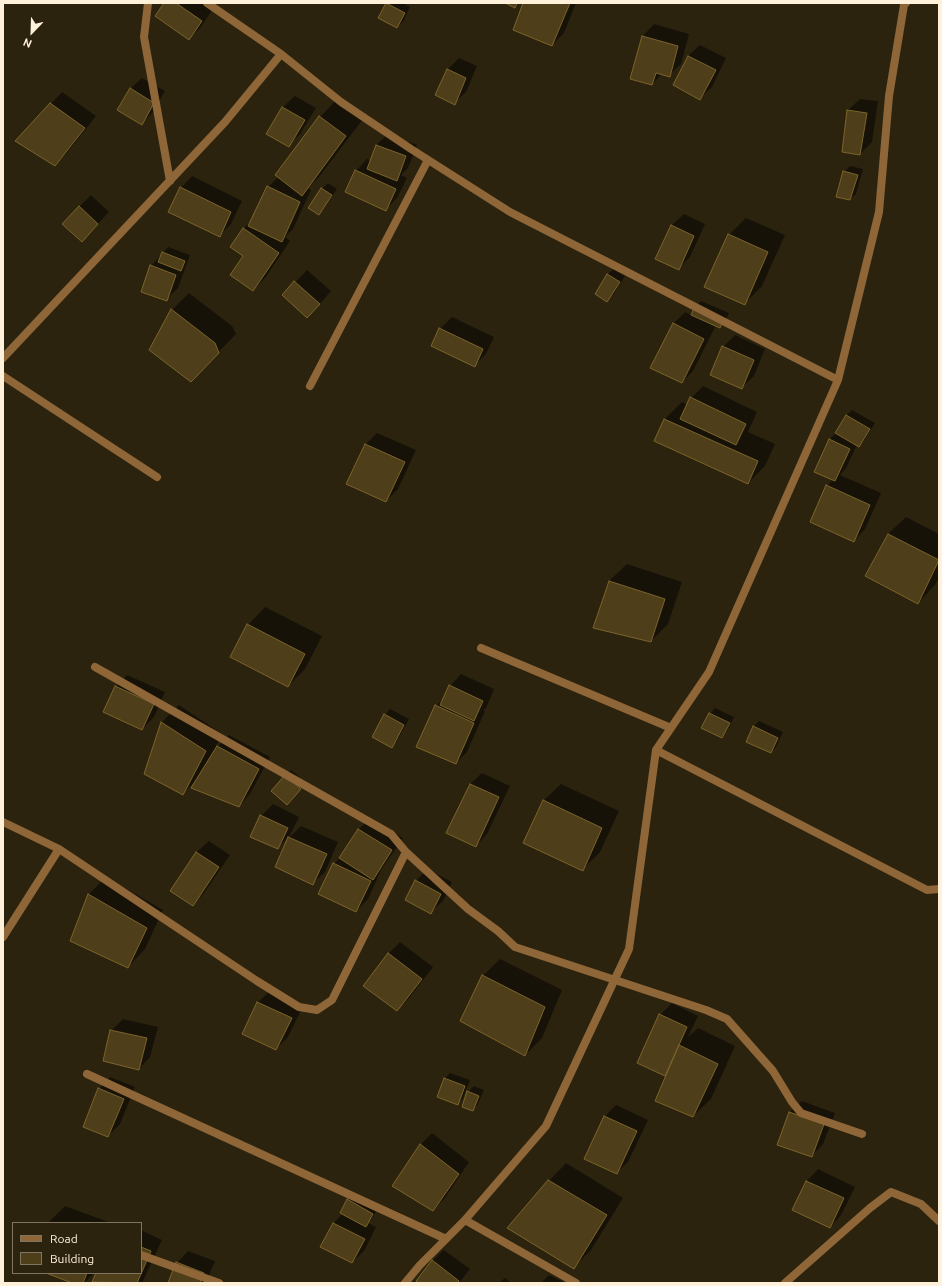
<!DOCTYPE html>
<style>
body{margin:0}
#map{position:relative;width:942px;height:1286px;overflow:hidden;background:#2c230f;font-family:Ubuntu,sans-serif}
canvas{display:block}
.frame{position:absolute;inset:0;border:4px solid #fff1da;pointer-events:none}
.legend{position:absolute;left:12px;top:1222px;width:130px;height:52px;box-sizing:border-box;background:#2c230f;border:1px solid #807560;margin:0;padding:5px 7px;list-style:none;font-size:12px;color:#fff1da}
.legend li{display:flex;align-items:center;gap:8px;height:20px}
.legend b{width:20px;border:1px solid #807560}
.north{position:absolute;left:12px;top:12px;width:40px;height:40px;-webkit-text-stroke:3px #2c230f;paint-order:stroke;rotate:203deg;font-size:11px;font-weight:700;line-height:16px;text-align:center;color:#fff1da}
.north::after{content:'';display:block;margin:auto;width:14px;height:18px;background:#fff1da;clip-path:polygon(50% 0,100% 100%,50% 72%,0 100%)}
</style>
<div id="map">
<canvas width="942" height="1286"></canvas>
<div class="frame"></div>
<ul class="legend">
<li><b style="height:5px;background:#8e6637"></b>Road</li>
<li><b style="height:11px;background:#4e3f1a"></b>Building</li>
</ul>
<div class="north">N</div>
</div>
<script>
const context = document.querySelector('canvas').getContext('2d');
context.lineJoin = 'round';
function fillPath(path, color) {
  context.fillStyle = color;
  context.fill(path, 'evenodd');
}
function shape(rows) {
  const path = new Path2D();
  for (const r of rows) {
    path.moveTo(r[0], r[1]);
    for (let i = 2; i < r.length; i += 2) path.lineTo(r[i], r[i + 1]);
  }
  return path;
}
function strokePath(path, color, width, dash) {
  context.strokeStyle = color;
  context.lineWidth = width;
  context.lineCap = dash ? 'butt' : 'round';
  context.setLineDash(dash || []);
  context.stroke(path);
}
fillPath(shape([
 [166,3,204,3,213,9,201,27,189,39],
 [388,3,403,3,410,7,403,22,397,27,380,18],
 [524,3,576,3,564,33,552,45],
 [654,24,689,34,681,64,669,75,662,74,652,84,631,78,643,36],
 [700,45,726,58,712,87,700,98,688,56],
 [459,58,477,66,466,92,454,103,448,69],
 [142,78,165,91,153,112,142,124,130,89],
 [62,92,96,116,67,153,55,165,17,141],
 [295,96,316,108,300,134,288,146,267,134,283,107],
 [337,99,363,119,319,177,308,188,311,190,293,229,285,237,290,241,265,278,253,290,244,256,243,229,252,220,268,187,278,177,276,175,320,117],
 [860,99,878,101,872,142,860,154,848,110],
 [388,134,417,145,408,168,401,175,407,178,397,198,386,209,356,171,367,159,371,161,376,145],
 [850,166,863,169,856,194,850,199,844,172],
 [192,176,242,201,231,224,220,235,181,188],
 [328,183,337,189,324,208,319,214,322,189],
 [91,195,109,212,93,229,79,207],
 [684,214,705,224,690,257,678,269,672,225],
 [746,218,785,235,762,286,744,304,729,235],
 [168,247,190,255,178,288,167,299,151,266],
 [614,269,625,276,613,295,607,301,596,294,608,274],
 [307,270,331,291,319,305,283,295],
 [189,293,232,326,236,334,208,363,172,310],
 [701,301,729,313,725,321,707,321,706,322,715,327,693,371,682,382,673,324,685,312,691,315,696,306],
 [452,317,494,337,486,354,475,365,440,329],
 [735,335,765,349,754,376,742,387,723,347],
 [703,386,757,412,748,432,775,444,765,466,748,483,665,419,682,402,688,405,691,398],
 [852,410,875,423,864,441,859,446,857,445,846,468,840,475,881,493,865,529,854,541,827,486,833,480,829,440,836,433,847,415],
 [377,433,416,450,398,489,386,501,366,444],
 [906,517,939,534,939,577,935,585,918,603,888,534],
 [627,564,682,582,668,624,651,641,595,627,609,581],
 [265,607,322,636,305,669,288,686,248,625],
 [461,674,494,689,486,708,483,710,485,711,467,752,456,763,436,706,444,698,450,686],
 [127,675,165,692,154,717,142,729,116,687],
 [179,705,222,734,215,749,229,735,270,757,250,794,239,806,195,781,183,794,145,773,162,722],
 [715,708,734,717,727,731,722,737,710,714],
 [390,709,409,719,397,741,392,746,385,715],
 [759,721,783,732,776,747,771,752,753,727],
 [291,770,306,783,292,798,285,776],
 [482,773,510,786,487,834,476,846,470,784],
 [561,784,619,811,600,852,582,870,543,801],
 [273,804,299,817,289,837,277,848,261,816],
 [370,818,403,838,381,870,368,899,356,911,334,864,342,855,359,829],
 [301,826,338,842,325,872,313,883,289,838],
 [209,841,230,855,204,893,193,905,172,890,197,852],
 [427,869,452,882,443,901,431,912,416,881],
 [106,877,163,910,145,949,128,967,72,940,89,894],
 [400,942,433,967,409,998,397,1010,388,954],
 [500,959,562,990,542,1038,525,1055,483,976],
 [270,991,303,1006,288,1037,276,1049,243,1033,258,1002],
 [672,1003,698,1016,688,1037,698,1028,735,1046,711,1099,693,1116,670,1069,664,1074,660,1015],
 [123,1019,158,1027,150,1057,139,1069,111,1031],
 [450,1073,470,1080,463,1098,458,1104,445,1078],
 [110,1077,135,1087,120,1124,108,1136,99,1089],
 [474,1086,484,1090,478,1104,473,1110,468,1092],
 [802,1101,835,1113,823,1144,812,1156,779,1144,790,1112],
 [616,1105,648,1120,628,1162,616,1173,585,1159,605,1116],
 [432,1133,469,1162,445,1198,433,1210,393,1186,421,1144],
 [566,1163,623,1198,591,1250,573,1268,549,1181],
 [818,1169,855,1187,841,1215,830,1227,793,1210,807,1181],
 [353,1194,378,1208,371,1220,368,1223,376,1227,364,1251,352,1262,333,1224,343,1213,348,1200],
 [65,1206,111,1223,48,1223],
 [141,1230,162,1240,142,1283,96,1283,93,1282,97,1273,141,1273],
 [444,1250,470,1269,459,1283,420,1283,432,1261],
 [188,1251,215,1261,206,1283,169,1283,177,1263],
 [49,1273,94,1273,84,1283,75,1283],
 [549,1275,566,1283,541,1283],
 [505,1278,511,1283,499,1283]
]), '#0007');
const building = shape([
 [164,3,176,3,202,21,189,40,155,16,164,3],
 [386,3,405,13,397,28,378,18,386,3],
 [505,3,517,3,515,8,505,3],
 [523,3,570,3,552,46,513,30,523,3],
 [642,36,678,46,670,77,656,73,652,85,630,79,642,36],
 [688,56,716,70,700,100,673,85,688,56],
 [447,69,466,78,455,105,435,95,447,69],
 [130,88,154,103,142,125,117,110,130,88],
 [50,103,85,128,55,166,15,141,50,103],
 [282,107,305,120,289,147,266,134,282,107],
 [847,110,867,113,860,155,842,152,847,110],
 [319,116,346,136,302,196,275,175,319,116],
 [376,145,406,156,397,181,367,169,376,145],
 [355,170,396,189,386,211,345,192,355,170],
 [843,171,858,175,850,200,836,197,843,171],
 [267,186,300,202,282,242,248,226,267,186],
 [180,187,231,212,220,237,168,212,180,187],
 [321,188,332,195,319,215,308,208,321,188],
 [79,206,98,224,82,242,62,224,79,206],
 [671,225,694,236,679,270,655,259,671,225],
 [243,228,279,253,253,291,230,275,243,256,230,247,243,228],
 [728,234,768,252,745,305,704,287,728,234],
 [162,252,185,261,181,271,158,262,162,252],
 [150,265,176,275,167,301,141,292,150,265],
 [607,274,620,282,607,302,595,294,607,274],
 [294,281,320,304,307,318,282,295,294,281],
 [695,306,724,319,720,328,691,315,695,306],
 [171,309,215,343,219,353,191,382,149,350,171,309],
 [673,323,704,339,682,383,650,368,673,323],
 [439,328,483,349,475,367,431,346,439,328],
 [722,346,754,360,742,389,710,375,722,346],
 [690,397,746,424,736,445,680,419,690,397],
 [846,415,870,429,859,447,835,433,846,415],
 [664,419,758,461,748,484,654,441,664,419],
 [829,439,850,449,835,481,814,472,829,439],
 [365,444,405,462,386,502,346,484,365,444],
 [826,485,870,505,854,542,810,522,826,485],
 [888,534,939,560,918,604,865,576,888,534],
 [609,581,665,599,651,642,593,628,609,581],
 [247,624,305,654,288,687,230,657,247,624],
 [449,685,483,701,474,721,440,705,449,685],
 [115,686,154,704,142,730,103,712,115,686],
 [435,705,474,723,456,764,416,747,435,705],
 [709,713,730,723,722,738,701,728,709,713],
 [384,714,404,725,392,748,372,737,384,714],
 [161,722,206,751,183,795,144,774,161,722],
 [753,726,778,738,771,753,746,742,753,726],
 [217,746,259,769,239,807,191,788,217,746],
 [285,775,301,789,287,805,271,791,285,775],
 [470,784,499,797,476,847,446,833,470,784],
 [543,800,602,828,583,871,523,843,543,800],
 [260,815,288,828,278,849,250,837,260,815],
 [358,829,392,850,373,880,339,858,358,829],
 [288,837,327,854,313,885,275,867,288,837],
 [196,852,219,867,193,906,170,891,196,852],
 [333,863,371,881,356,912,318,894,333,863],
 [415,880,441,894,431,914,405,900,415,880],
 [88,894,147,928,128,968,70,941,88,894],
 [388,953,422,979,397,1011,363,986,388,953],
 [482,975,545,1007,525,1056,460,1021,482,975],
 [257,1002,292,1018,276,1050,242,1034,257,1002],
 [659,1014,687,1027,665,1076,637,1063,659,1014],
 [110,1030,147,1038,139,1070,103,1061,110,1030],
 [679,1045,718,1064,693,1117,655,1101,679,1045],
 [444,1078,465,1086,458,1105,437,1097,444,1078],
 [98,1088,124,1099,108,1137,83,1127,98,1088],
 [467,1091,479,1096,473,1111,462,1107,467,1091],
 [789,1112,824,1124,812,1157,777,1145,789,1112],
 [604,1116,637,1131,617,1174,584,1159,604,1116],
 [420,1144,459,1174,433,1211,392,1186,420,1144],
 [548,1180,607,1215,574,1269,507,1228,548,1180],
 [806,1181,844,1198,830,1228,792,1210,806,1181],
 [347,1199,373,1214,366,1227,340,1213,347,1199],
 [333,1223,365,1239,352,1263,320,1247,333,1223],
 [141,1247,151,1251,137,1283,92,1282,96,1273,141,1273,141,1247],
 [432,1260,459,1281,457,1283,419,1283,416,1281,432,1260],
 [176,1262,204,1273,200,1283,168,1283,176,1262],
 [46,1273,87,1273,83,1283,72,1283,46,1273]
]);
fillPath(building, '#4e3f1a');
strokePath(building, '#7c642a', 1);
strokePath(shape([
 [148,3,144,37,170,181],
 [207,3,281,54,341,102,411,149,510,212,838,380],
 [3,358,225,122,281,54],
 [3,376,157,477],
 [310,386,428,160],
 [481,648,671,728],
 [656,750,927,890,939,889],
 [3,822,59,849,3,937],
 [59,849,257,981,299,1007,317,1010,332,1000,406,852,391,834,95,667],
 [406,852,468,909,498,931,515,947,706,1010,727,1019,773,1071,792,1102,801,1113,862,1134],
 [87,1074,446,1239],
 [465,1220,576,1283],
 [141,1255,219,1283],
 [405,1283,420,1265,465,1220,546,1126,629,949,656,750,709,672,838,380,879,212,889,96,904,5,906,3],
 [785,1283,870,1208,891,1192,921,1204,939,1221]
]), '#8e6637', 8);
</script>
